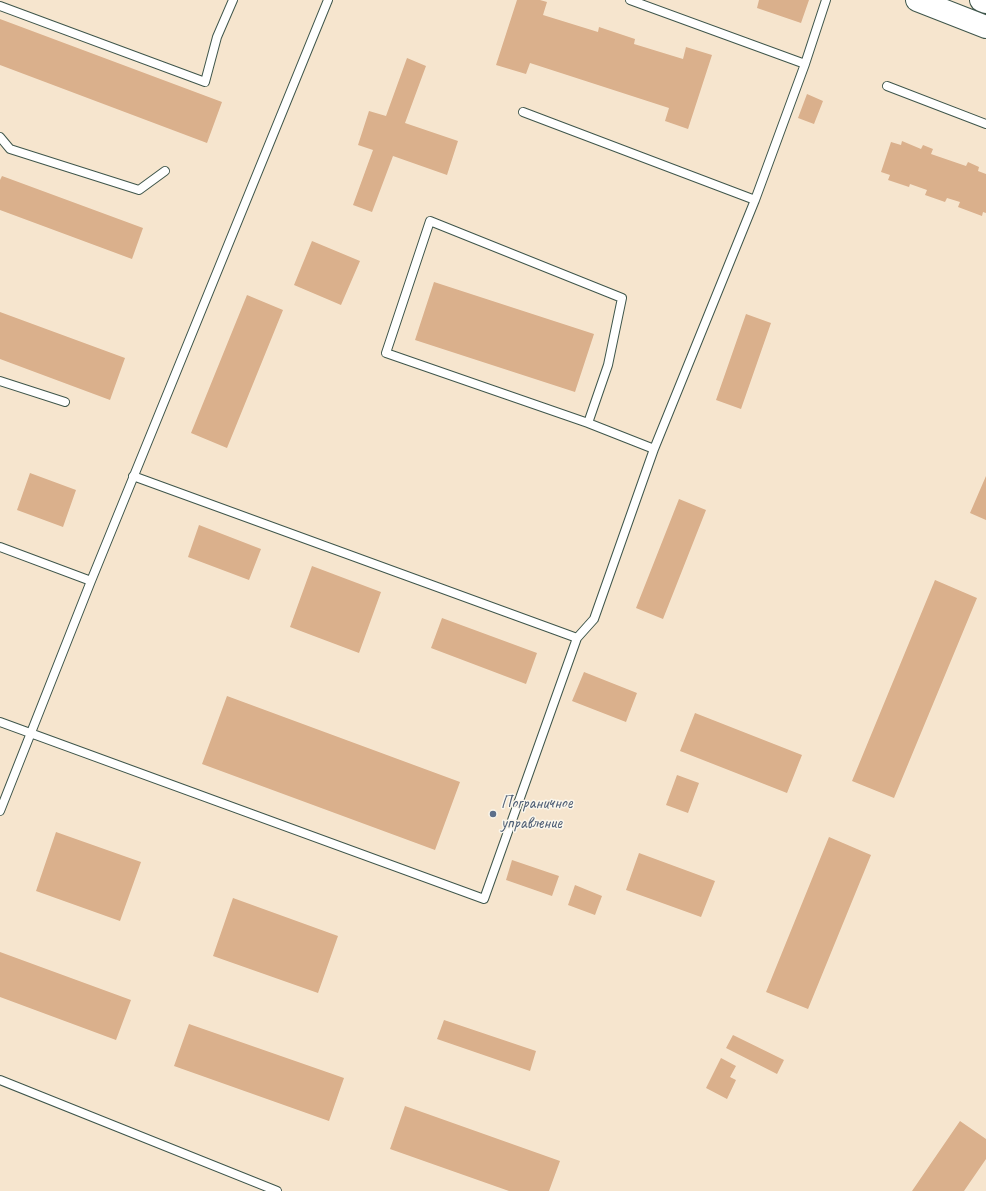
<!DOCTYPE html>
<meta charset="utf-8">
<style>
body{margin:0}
canvas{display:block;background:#f6e5ce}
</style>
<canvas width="986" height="1191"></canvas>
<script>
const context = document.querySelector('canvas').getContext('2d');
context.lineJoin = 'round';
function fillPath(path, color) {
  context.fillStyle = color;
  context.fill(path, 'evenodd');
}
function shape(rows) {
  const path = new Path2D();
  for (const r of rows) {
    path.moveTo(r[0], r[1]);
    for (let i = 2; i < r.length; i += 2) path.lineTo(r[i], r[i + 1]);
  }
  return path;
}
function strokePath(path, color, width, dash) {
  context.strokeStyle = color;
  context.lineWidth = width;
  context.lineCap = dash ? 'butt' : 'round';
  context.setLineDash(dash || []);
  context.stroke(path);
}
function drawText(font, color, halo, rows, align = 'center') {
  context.font = font + ' Caveat,sans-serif';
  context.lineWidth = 3;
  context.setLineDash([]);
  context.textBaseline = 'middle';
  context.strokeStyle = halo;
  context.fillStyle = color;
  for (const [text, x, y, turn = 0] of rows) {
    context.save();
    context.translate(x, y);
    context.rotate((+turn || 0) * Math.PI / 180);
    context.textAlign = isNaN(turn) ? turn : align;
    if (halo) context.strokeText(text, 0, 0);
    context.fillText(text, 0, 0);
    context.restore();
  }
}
fillPath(shape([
 [517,0,540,0,547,2,543,15,598,32,599,27,635,39,634,44,683,59,686,47,712,55,688,129,665,121,669,108,530,63,526,74,496,65],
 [759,0,809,0,801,23,757,8],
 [0,19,222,102,207,143,0,65],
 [407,58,426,66,405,123,458,141,447,175,393,156,372,212,353,205,373,150,358,145,369,111,386,116],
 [807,94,823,101,814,124,798,118],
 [902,141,921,149,923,145,933,149,931,154,966,166,968,162,979,167,978,171,986,174,986,213,983,212,982,216,958,207,960,202,947,198,945,202,925,195,927,190,910,184,909,187,888,180,890,175,881,172,891,142,901,145],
 [2,176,143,228,132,259,0,210,0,180],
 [312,241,360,261,341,305,294,285],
 [434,282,594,334,575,392,415,340],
 [247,295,283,310,227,448,191,433],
 [0,312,125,358,110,400,0,359],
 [746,314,771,323,741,409,716,400],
 [30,473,76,490,63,527,17,510],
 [986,476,986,520,970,513],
 [679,499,706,510,663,619,636,608],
 [199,525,261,549,249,580,188,557],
 [312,566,381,592,359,653,290,627],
 [935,580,977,598,894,798,852,781],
 [442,618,537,653,526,684,431,648],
 [584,672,637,693,626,722,572,701],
 [227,696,460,782,435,850,202,764],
 [695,713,802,755,787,793,680,751],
 [677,775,699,783,688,813,666,805],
 [56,832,141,862,120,921,36,891],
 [829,837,871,855,808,1009,766,992],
 [639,853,715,881,701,917,626,890],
 [512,860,559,876,552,896,506,880],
 [575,885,602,896,595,915,568,905],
 [233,898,338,936,318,993,213,956],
 [0,952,131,1000,116,1040,0,997],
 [444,1020,536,1051,530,1071,437,1039],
 [189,1024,344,1078,329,1121,174,1066],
 [733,1035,784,1060,777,1074,726,1048],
 [721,1058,736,1066,730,1077,736,1080,727,1099,706,1088],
 [405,1106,560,1161,549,1191,509,1191,390,1149],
 [960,1121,986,1139,986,1159,964,1191,912,1191]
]), '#dab08c');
const service = shape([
 [630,0,805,64],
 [0,6,205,82,217,37,233,0],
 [887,86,986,124],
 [523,112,755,200],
 [0,137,10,149,139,190,165,171],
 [0,381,65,402],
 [588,423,608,365,622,298,430,221,386,353,588,423,654,449],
 [133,476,577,638],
 [0,547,91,581],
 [0,722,484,899,577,638,594,619,654,449,755,200,805,64,826,0],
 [0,811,91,581,328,0],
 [0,1080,277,1191]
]);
const secondary = shape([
 [917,0,986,27],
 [981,0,986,2]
]);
strokePath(service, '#3f564b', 10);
strokePath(secondary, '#3f564b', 24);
strokePath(service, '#fff', 8);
strokePath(secondary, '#fff', 22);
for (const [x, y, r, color] of [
 [493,814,4,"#5c6f8a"]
]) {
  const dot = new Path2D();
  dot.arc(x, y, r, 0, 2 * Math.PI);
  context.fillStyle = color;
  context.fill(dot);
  strokePath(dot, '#fbf7ec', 1.5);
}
drawText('17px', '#4e5e75', '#fbf7ec', [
 ["Пограничное",501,804],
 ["управление",501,824]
], 'left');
</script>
